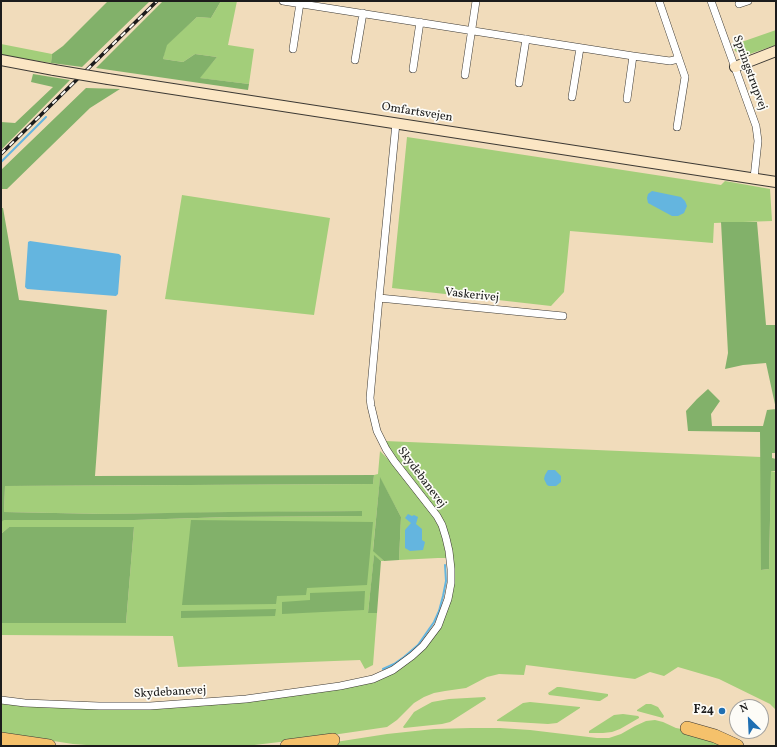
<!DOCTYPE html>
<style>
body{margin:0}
#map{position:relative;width:777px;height:747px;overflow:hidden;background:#f1dcbb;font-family:Vollkorn,serif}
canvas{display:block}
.frame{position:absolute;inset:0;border:2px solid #1c1c1c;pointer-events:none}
.north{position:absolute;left:729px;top:699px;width:40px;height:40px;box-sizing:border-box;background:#fdfcf7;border:1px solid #a3a29f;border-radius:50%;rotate:336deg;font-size:11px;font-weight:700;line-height:16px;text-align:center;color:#1c1c1c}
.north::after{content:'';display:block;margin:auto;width:14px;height:18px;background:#1f6fb2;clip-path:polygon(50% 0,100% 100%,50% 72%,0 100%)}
</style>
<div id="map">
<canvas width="777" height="747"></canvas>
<div class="frame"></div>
<div class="north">N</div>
</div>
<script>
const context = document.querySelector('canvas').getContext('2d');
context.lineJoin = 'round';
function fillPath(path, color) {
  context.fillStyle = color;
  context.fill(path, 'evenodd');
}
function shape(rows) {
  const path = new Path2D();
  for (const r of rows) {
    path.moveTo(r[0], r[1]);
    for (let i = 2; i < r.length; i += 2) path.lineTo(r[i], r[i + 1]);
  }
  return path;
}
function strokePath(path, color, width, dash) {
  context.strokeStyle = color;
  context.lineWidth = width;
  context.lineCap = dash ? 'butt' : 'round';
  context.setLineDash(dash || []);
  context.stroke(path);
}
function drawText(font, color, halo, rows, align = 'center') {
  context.font = font + ' Vollkorn,serif';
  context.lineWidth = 3.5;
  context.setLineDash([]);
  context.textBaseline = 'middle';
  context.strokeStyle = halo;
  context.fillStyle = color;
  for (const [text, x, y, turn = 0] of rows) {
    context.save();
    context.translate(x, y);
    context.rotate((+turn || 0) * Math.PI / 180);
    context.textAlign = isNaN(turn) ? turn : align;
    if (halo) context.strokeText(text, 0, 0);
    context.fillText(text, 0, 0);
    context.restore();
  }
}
fillPath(shape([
 [221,1,237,1,228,45,254,49,249,84,199,78,217,57,195,54,183,62,163,59,166,45,197,17,211,18],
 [776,30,776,45,744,56,735,51,733,45],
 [1,44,52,54,51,63,1,55],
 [407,137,721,185,725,181,770,189,772,221,714,223,713,243,570,231,564,292,551,306,392,288],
 [182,195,330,218,314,315,165,299],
 [385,441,761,457,761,570,769,569,771,471,776,472,776,710,770,704,719,679,678,667,664,676,650,672,635,679,526,665,524,675,499,674,487,677,466,688,445,691,434,693,424,697,414,703,397,720,387,727,305,739,246,746,100,746,73,744,1,733,1,704,65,708,120,710,184,707,339,688,404,664,447,610,449,538],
 [380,451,392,463,421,498,440,526,447,558,438,558,399,560,401,517,380,478,373,550,384,561,381,561,374,556,368,613,377,613,373,665,365,669,360,660,178,667,173,636,1,635,1,623,126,623,134,527,9,527,1,534,1,522,3,520,134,520,229,517,362,516,362,511,106,514,4,512,5,486,373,484,374,475,378,474],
 [557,687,560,687,608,694,608,696,600,701,598,701,549,695,548,693],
 [485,697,486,699,450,722,442,724,404,728,403,727,414,712,421,708,432,702,449,699],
 [530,702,580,707,580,708,557,723,548,724,497,721,497,720,523,703],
 [646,704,651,704,658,707,664,716,663,718,637,711,637,710],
 [623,714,638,716,639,717,639,718,620,729,612,732,603,733,589,733,589,731,614,715],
 [655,720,663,722,676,728,687,730,730,746,310,746,387,734,434,729,471,728,500,728,530,730,597,738,609,738,621,734,635,726,646,721]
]), '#a3ce7a');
fillPath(shape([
 [108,1,150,1,82,67,51,63,52,54,63,46],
 [163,1,221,1,211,18,197,17,167,45,163,59,183,62,195,54,217,57,200,78,249,84,248,90,96,68],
 [33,74,70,80,1,150,1,122,15,123,53,87,31,82],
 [86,88,120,89,90,108,7,189,1,189,1,170],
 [1,208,3,208,19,300,107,310,95,476,374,475,373,484,5,486,4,512,106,514,229,512,362,511,362,516,229,517,134,520,4,520,1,522],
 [721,222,757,222,766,325,776,325,776,453,772,453,772,458,776,459,776,471,771,471,769,569,761,570,760,432,688,431,686,411,697,399,708,389,720,401,711,414,712,426,763,426,767,410,776,409,766,363,743,365,725,369,728,353],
 [380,477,401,517,399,560,384,561,373,551],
 [191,520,373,522,367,585,307,588,306,595,277,596,276,604,182,605],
 [9,527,134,527,126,623,1,623,1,534],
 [374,555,381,561,377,613,368,613],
 [365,591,364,610,282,614,282,602,310,600,310,593],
 [276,609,275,616,181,618,181,611]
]), '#82b16a');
fillPath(shape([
 [652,191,681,197,685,201,687,206,684,213,678,216,672,216,648,203,647,198,648,194],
 [30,241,119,254,121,256,118,294,116,296,27,289,25,287,28,242],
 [548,470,555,470,561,476,561,482,556,486,549,486,547,485,544,479,545,475],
 [408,514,412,516,414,515,418,517,416,524,422,529,422,540,425,542,423,550,410,551,405,548,405,530,411,523,405,518]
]), '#64b5df');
strokePath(shape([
 [1,162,46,117],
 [383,669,394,664,404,657,418,645,434,622,439,611,443,596,446,581,445,565]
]), '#64b5df', 2);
const street = shape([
 [283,1,633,56,670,61,678,59],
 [659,1,685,77,677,127],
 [711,1,756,126,758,141,754,178],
 [739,4,748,1],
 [293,49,300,3],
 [355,60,363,13],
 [413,69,420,22],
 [465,75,476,1],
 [519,83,526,39],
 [572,97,580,48],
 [627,99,633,56],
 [379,298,563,316],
 [1,700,25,703,99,706,150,706,246,699,340,686,373,679,393,670,412,656,423,646,438,626,448,599,451,583,451,569,449,551,446,538,442,525,437,516,394,461,386,449,377,431,371,406,370,398,379,298,396,123]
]);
const secondary = shape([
 [1,60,54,70],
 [735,67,776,51],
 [108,79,776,182]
]);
const highway = shape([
 [687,728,715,736,737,746],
 [1,739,49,746],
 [287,746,333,740]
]);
strokePath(street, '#3c3934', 8);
strokePath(secondary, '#3c3934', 12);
strokePath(highway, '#3c3934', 14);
strokePath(street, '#fff', 7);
strokePath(secondary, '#fbe6c4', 10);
strokePath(highway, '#f5c16b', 13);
const rail = shape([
 [1,154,157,1]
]);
strokePath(rail, '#1c1c1c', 3.5);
strokePath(rail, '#fdfcf7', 2, [6]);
const secondaryBridge = shape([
 [54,70,108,79]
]);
strokePath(secondaryBridge, '#3c3934', 12, []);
strokePath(secondaryBridge, '#fbe6c4', 10);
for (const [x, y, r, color] of [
 [722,711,4,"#1f6fb2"]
]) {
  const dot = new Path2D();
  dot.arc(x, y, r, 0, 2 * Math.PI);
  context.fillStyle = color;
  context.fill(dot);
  strokePath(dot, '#fdfcf7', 1.5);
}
drawText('12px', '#1c1c1c', '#fdfcf7', [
 ["Springstrupvej",749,73,70],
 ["Omfartsvejen",417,113,9],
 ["Vaskerivej",472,296,6],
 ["Skydebanevej",421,478,53],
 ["Skydebanevej",170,693,-3]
]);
drawText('bold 12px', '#1c1c1c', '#fdfcf7', [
 ["F24",714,711]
], 'right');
</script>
